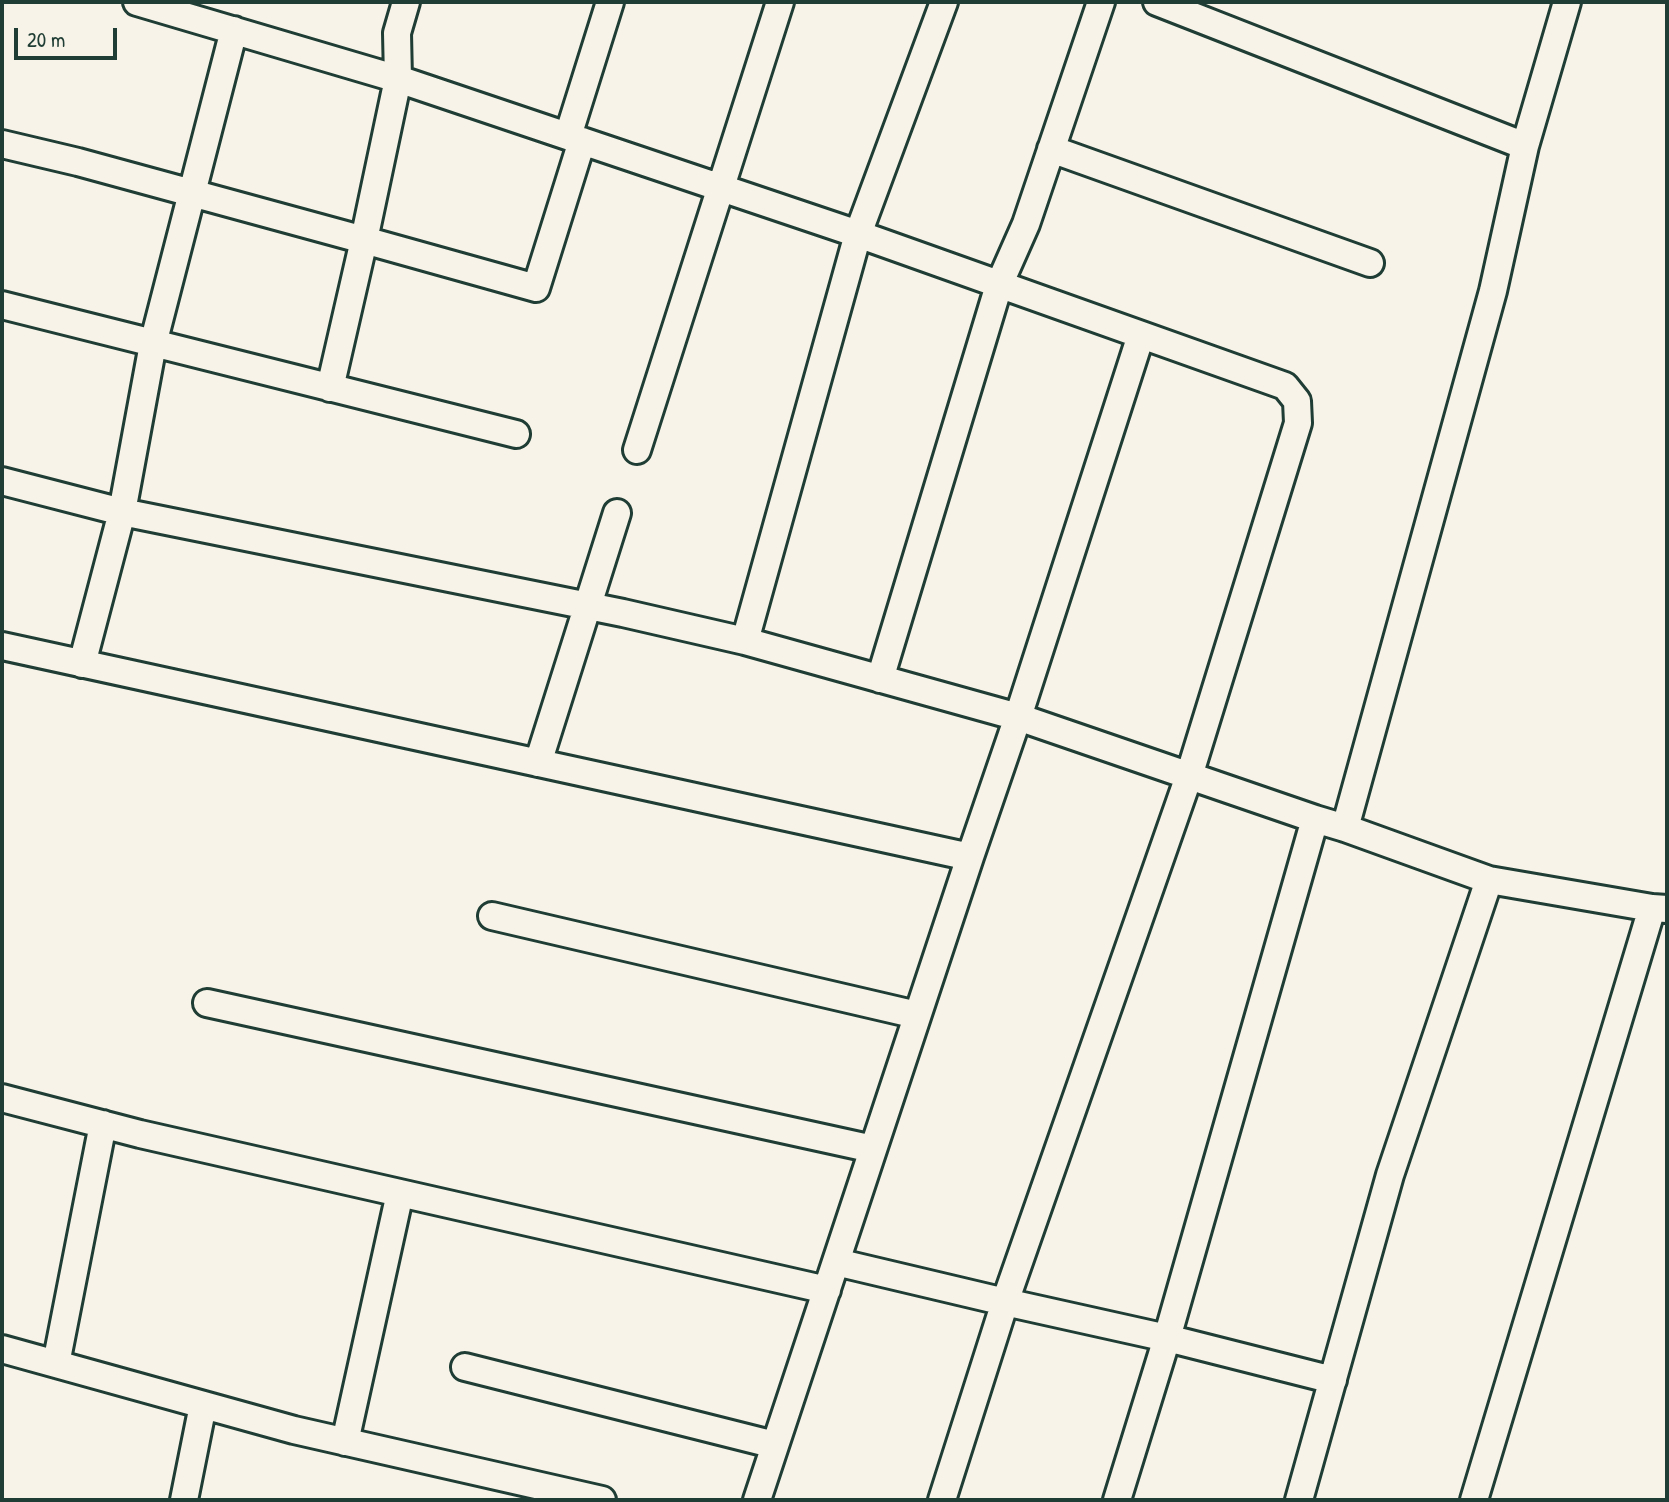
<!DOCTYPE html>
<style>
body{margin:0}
#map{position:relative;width:1669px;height:1502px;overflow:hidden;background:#f7f3e8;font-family:"Patrick Hand",sans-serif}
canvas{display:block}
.frame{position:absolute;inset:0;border:4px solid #1f3d34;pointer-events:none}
.scale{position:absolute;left:14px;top:28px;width:103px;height:32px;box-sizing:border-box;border:4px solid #1f3d34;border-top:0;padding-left:9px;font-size:21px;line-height:24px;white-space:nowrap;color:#1f3d34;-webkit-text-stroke:5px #f7f3e8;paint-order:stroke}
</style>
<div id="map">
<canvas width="1669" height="1502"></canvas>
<div class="frame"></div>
<div class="scale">20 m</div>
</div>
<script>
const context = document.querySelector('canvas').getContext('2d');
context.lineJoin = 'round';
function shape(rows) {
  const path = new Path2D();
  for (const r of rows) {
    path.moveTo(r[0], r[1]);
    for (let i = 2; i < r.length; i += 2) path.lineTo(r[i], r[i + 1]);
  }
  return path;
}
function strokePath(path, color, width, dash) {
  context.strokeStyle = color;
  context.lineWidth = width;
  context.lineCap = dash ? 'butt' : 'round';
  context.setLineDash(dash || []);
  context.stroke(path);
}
const minor = shape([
 [137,2,398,79,858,234,1285,386,1297,401,1298,423,1189,776,1005,1302,942,1500],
 [1157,2,1525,146],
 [568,136,610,2],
 [2,144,78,162,364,240,536,288,582,141],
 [1051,149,1370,263],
 [2,305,516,434],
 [330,388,364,240,398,79,397,33,406,2],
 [637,450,780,2],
 [2,481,122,512,623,613,745,641,1018,717,1315,819,1345,828,1489,880,1652,908,1667,909],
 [745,641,858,234,944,2],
 [2,646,970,857],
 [82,664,122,512,153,344,234,30],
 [880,679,999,285,1026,224,1101,2],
 [538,763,617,513],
 [1345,828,1493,291,1525,146,1567,2],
 [492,916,917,1015],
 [207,1003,873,1149],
 [2,1098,140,1134,827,1290],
 [836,1262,1005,1302,1167,1338,1333,1380],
 [2,1349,294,1430,602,1500],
 [56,1364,103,1124],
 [465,1367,775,1445],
 [345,1442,400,1193],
 [184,1500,203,1405],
 [757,1500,970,857,1018,717,1141,335],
 [1117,1500,1167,1338,1315,819],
 [1299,1500,1390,1175,1489,880],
 [1474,1500,1652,908]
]);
strokePath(minor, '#1f3d34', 32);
strokePath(minor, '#f7f3e8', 26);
</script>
